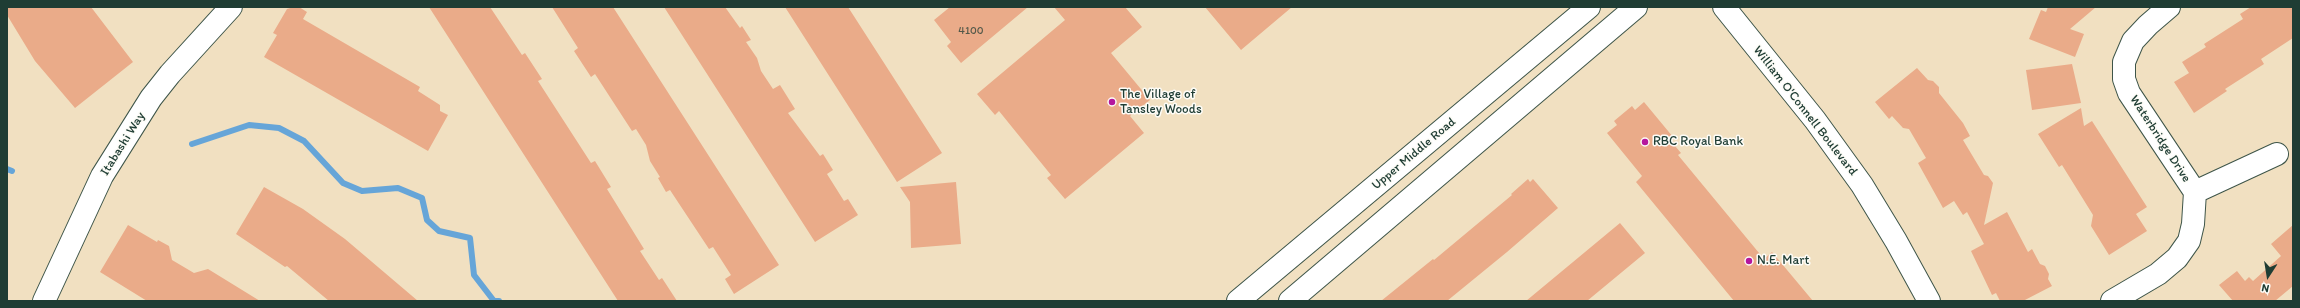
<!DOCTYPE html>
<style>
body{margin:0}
#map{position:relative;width:2300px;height:308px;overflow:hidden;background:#f1e0c1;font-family:Itim,sans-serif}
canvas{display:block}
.frame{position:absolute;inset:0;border:8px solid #1f3d34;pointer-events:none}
.north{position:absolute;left:2248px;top:256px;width:40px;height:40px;-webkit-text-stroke:3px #fdfcf7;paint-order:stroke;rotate:192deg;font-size:11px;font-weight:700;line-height:16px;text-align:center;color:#1f3d34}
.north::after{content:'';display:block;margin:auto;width:14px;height:18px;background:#1f3d34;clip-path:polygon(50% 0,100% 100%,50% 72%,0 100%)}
</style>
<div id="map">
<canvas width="2300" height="308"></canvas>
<div class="frame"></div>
<div class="north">N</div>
</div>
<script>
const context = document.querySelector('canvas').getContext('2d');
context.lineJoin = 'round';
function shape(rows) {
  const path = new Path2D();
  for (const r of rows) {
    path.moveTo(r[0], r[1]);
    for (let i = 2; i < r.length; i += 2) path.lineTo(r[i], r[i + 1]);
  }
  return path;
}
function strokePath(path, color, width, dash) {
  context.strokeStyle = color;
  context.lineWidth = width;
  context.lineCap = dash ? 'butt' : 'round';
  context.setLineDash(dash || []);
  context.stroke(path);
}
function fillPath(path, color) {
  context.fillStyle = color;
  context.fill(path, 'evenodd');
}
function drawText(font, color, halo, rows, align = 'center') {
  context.font = font + ' Itim,sans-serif';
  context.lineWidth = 3;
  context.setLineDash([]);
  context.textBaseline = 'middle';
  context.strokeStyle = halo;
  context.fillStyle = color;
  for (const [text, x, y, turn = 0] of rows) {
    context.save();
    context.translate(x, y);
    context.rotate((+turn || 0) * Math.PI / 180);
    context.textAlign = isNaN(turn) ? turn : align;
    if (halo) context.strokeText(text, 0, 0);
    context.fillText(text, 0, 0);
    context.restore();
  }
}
strokePath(shape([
 [192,144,249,125,279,128,304,141,343,183,362,191,398,188,422,198,427,220,439,231,470,238,474,275,494,301,499,301],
 [7,169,12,171]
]), '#66a5d8', 6);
fillPath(shape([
 [7,7,91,7,133,62,75,108,35,61,7,15],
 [294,7,299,7,307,12,303,19,420,87,418,91,440,105,440,111,448,115,428,151,264,57,277,35,273,33,287,9],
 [429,7,490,7,522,55,525,53,542,79,538,81,591,163,595,161,611,187,607,189,644,249,640,251,659,280,662,278,677,301,618,301],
 [552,7,613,7,779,265,734,294,725,279,731,275,713,247,709,249,670,190,666,192,658,178,660,177,650,161,646,145,636,129,632,131,595,74,591,77,574,51,578,48],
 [664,7,725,7,740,28,742,26,751,40,746,42,757,58,761,71,773,89,780,85,795,109,788,113,820,156,823,154,833,170,827,174,844,201,848,199,858,215,815,242],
 [785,7,848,7,942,153,897,182],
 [950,7,1028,7,961,63,947,46,951,42,934,20],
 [1054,7,1125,7,1142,27,1111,53,1150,100,1130,116,1144,133,1065,199,1047,178,1051,175,1016,132,999,111,995,115,977,94,1065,20],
 [1205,7,1292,7,1241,50],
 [2048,7,2096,7,2070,29,2084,34,2075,57,2029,39,2041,10,2046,12],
 [2251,7,2293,7,2293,38,2261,59,2264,64,2225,89,2227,91,2194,113,2174,82,2189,73,2182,62,2206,47,2204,44,2243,19,2240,14],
 [2072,64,2081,103,2032,110,2026,70],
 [1917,68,1928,80,1933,81,1939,87,1939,93,1963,123,1970,136,1963,140,1984,175,1988,176,1993,183,1984,225,2007,212,2028,252,2032,249,2040,264,2045,266,2049,274,2048,279,2052,286,2023,301,2000,301,1996,293,1992,295,1971,251,1984,244,1967,212,1963,215,1954,201,1943,208,1918,163,1926,158,1909,129,1903,128,1892,116,1889,119,1875,102],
 [1644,102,1673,137,1670,140,1681,153,1678,155,1764,259,1772,252,1813,301,1734,301,1636,182,1642,176,1607,133,1617,125,1614,121,1632,106,1635,110],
 [2081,108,2084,126,2092,121,2147,207,2136,214,2147,231,2109,255,2091,226,2093,215,2062,165,2059,167,2038,134],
 [1528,179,1530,182,1533,179,1558,208,1507,252,1447,301,1381,301,1433,259,1434,260,1512,195,1511,194],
 [956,182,961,244,911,248,910,202,900,187],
 [264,187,303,209,345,239,418,301,329,301,287,266,285,267,236,234],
 [1620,223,1645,253,1587,301,1526,301],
 [128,225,157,242,158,240,169,246,172,260,194,273,208,269,260,301,147,301,100,272],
 [2293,225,2293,286,2275,301,2233,301,2219,285,2237,271,2245,281,2249,277,2253,281,2281,256,2271,244]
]), '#eaab89');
const minor = shape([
 [1724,7,1815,120,1862,185,1896,241,1929,301],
 [2195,192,2277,154],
 [44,301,102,176,151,98,170,74,231,7],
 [2112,301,2158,274,2177,258,2189,241,2193,224,2195,192,2129,93,2124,79,2124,62,2133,41,2148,25,2169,7]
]);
const major = shape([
 [1238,301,1589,7],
 [1290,301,1636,7]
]);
strokePath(minor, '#3e5549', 24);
strokePath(major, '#3e5549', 24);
strokePath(minor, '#fff', 22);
strokePath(major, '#fff', 22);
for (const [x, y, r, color] of [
 [1112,102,4,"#b5179e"],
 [1645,142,4,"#b5179e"],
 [1749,261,4,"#b5179e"]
]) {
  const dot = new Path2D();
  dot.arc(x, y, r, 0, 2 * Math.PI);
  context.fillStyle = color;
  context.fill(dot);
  strokePath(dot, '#fdfcf7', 1.5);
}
drawText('11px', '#525849', null, [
 ["4100",971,31]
]);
drawText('13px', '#1f3d34', '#fdfcf7', [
 ["The Village of",1120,95],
 ["Tansley Woods",1120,110],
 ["RBC Royal Bank",1653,142],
 ["N.E. Mart",1757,261]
], 'left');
drawText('13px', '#1f3d34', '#fdfcf7', [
 ["William O'Connell Boulevard",1805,111,52],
 ["Waterbridge Drive",2160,139,57],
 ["Itabashi Way",123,144,-58],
 ["Upper Middle Road",1414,154,-40]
]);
</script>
